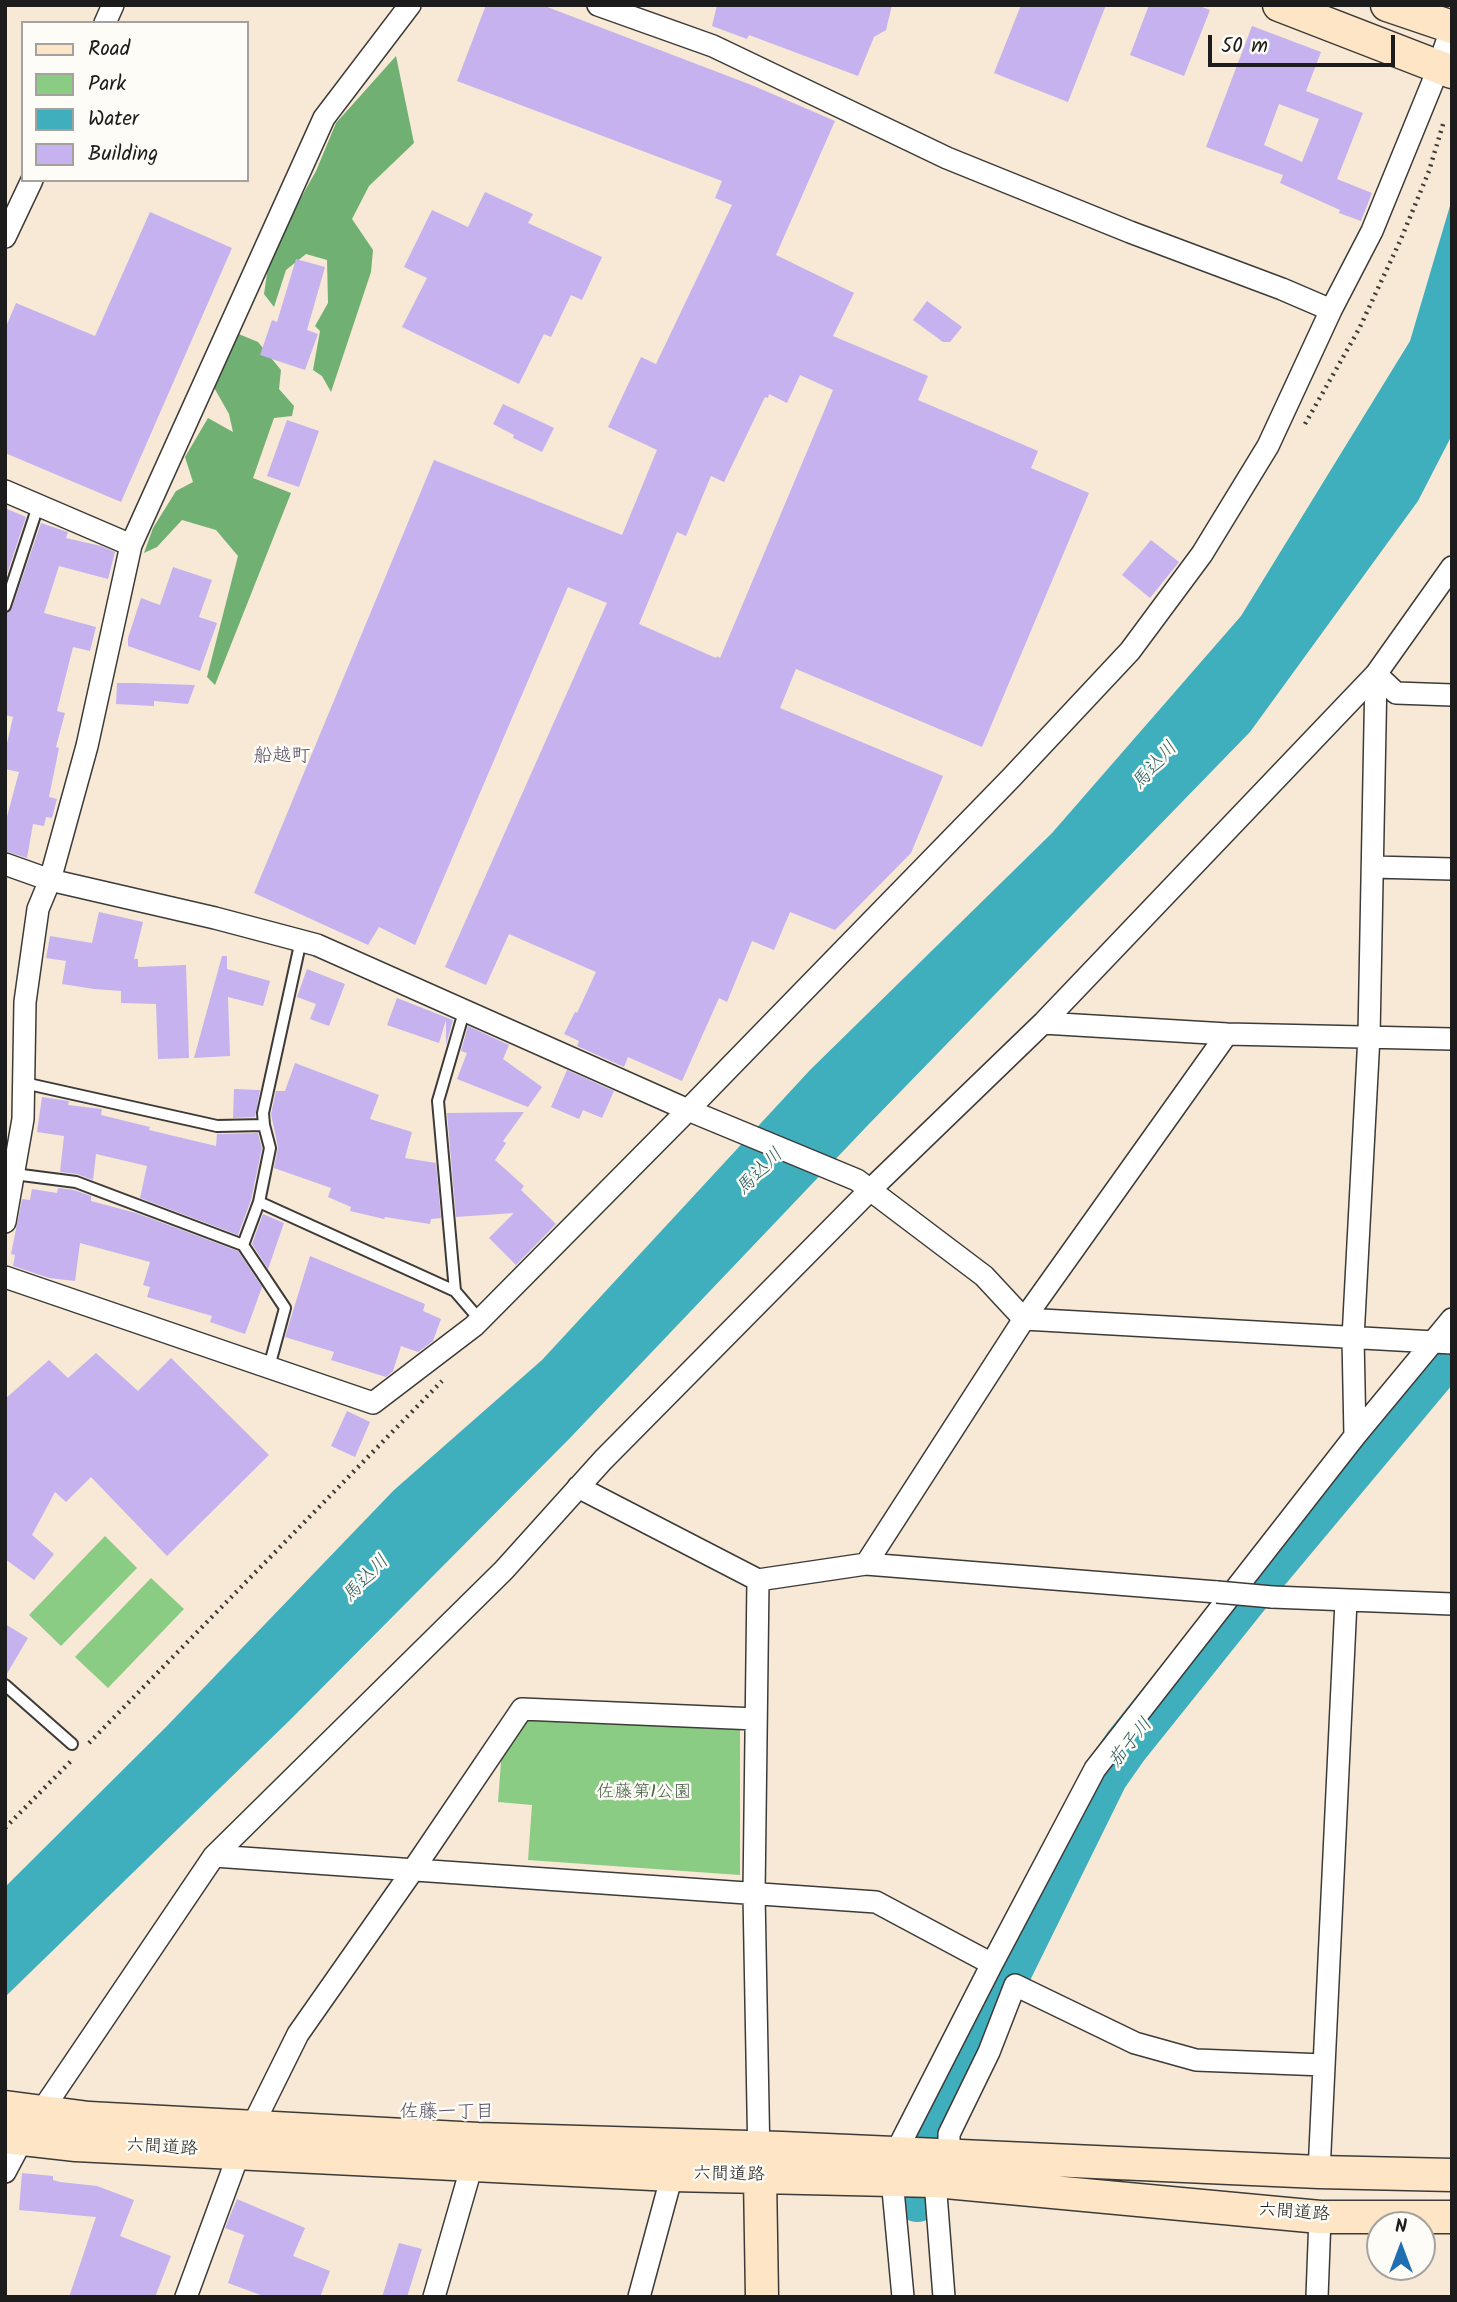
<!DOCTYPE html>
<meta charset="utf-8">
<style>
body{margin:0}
#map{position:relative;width:1457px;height:2302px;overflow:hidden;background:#f7e9d5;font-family:Kalam,sans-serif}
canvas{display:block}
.frame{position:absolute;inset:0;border:7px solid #1c1c1c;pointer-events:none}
.legend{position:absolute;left:21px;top:21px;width:228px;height:161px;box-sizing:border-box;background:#fdfcf7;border:2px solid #a3a29f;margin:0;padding:9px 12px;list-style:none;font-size:21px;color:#1c1c1c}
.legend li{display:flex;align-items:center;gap:14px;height:35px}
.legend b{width:35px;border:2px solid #a3a29f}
.north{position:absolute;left:1366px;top:2211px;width:70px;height:70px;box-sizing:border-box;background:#fdfcf7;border:2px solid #a3a29f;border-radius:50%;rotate:0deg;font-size:19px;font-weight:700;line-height:28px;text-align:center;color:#1c1c1c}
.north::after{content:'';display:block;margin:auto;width:24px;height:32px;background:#1f6fb2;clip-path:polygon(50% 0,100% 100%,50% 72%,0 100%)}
.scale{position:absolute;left:1208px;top:35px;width:187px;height:32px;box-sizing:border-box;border:4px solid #1c1c1c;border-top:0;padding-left:9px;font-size:21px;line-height:24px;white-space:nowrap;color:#1c1c1c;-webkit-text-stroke:5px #fdfcf7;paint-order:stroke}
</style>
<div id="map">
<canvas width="1457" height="2302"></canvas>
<div class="frame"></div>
<ul class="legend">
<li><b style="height:9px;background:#fde5c5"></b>Road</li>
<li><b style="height:19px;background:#8bcc84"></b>Park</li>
<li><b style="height:19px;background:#40afbd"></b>Water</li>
<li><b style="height:19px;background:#c5b2ef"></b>Building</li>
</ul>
<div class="north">N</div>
<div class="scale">50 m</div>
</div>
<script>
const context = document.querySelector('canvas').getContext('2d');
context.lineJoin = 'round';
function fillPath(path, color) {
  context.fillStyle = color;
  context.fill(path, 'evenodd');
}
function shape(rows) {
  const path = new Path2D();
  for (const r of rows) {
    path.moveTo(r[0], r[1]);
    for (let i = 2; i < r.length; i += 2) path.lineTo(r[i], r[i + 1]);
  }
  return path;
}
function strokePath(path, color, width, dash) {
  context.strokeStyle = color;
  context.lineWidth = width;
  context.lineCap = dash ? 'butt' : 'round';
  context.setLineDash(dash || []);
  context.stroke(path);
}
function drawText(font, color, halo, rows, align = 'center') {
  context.font = font + ' Kalam,"Klee One",sans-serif';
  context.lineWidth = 5;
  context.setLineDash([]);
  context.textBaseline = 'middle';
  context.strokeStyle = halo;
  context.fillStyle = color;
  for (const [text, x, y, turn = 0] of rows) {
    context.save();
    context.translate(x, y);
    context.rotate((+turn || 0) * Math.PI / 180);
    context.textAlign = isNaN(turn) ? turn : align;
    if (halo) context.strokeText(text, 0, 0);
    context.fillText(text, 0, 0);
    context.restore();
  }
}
fillPath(shape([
 [105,1536,137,1568,61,1646,29,1615],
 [151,1578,184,1609,108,1688,75,1657],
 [526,1714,740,1723,740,1875,528,1860,532,1805,498,1802,502,1748]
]), '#8bcc84');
fillPath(shape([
 [396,56,414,143,369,186,352,219,373,250,371,272,331,392,322,376,313,370,320,331,315,326,328,303,327,260,306,254,286,270,274,307,264,294,270,253,316,171,336,123],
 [234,332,258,342,281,370,279,389,294,406,292,416,274,418,253,478,291,493,215,685,207,677,238,556,216,530,182,520,157,547,144,553,153,528,176,491,193,482,185,457,208,418,233,432,229,414,212,384]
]), '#70b072');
fillPath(shape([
 [1452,199,1452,435,1418,501,1250,732,869,1124,570,1438,291,1719,5,1997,5,1887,166,1727,394,1490,542,1360,810,1070,1052,833,1241,616,1410,341]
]), '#40afbd');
strokePath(shape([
 [917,2199,919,2160,922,2146,933,2121,1002,1989,1010,1969,1105,1776,1126,1746,1259,1580,1452,1349]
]), '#40afbd', 46);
fillPath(shape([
 [486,5,542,5,754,86,835,121,776,255,854,293,833,336,928,376,918,400,1038,451,1031,468,1089,493,982,747,796,669,780,708,943,776,911,853,835,930,790,912,774,950,752,941,727,1002,719,998,682,1081,628,1057,624,1067,577,1046,579,1041,564,1034,575,1012,577,1013,596,972,509,934,486,985,445,967,607,603,568,587,415,945,379,927,368,945,254,893,434,460,622,535,657,450,608,427,641,357,656,364,732,205,715,198,722,181,457,81],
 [800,375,833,390,720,658,717,656,716,658,639,624,677,532,686,536,711,476,724,482,765,397,768,398,769,394,787,403],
 [717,5,892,5,886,30,874,37,858,76,749,35,747,39,712,26],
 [1021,5,1106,5,1068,102,994,73],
 [1149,5,1197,5,1210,10,1184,76,1130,55],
 [1252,26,1321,52,1306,91,1363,113,1337,179,1372,193,1361,221,1339,213,1340,210,1280,183,1283,175,1206,147],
 [1279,104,1319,119,1302,162,1264,145],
 [485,192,533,214,528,223,602,257,582,300,571,295,551,337,544,334,519,384,402,327,427,278,404,267,432,210,468,227],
 [150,212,232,248,121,502,5,453,5,329,16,303,95,336],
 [296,259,325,267,307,330,318,334,305,370,260,355,272,320,277,322],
 [927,301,962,327,950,342,943,342,913,320],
 [503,404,554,428,542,452,513,438,514,435,493,424],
 [287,420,319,431,299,487,267,476],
 [5,508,26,517,5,580],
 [41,523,68,532,66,538,101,546,115,552,108,579,59,566,44,613,96,627,90,651,73,647,57,711,65,713,56,747,59,748,49,797,57,799,52,818,46,817,44,826,33,824,27,858,5,851,5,824,19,772,5,769,5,752,13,717,5,715,5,614,12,608],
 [1151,540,1179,562,1150,598,1122,575],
 [173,567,212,580,199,617,217,623,200,671,128,646,128,638,141,598,160,605],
 [117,683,135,683,195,685,188,704,154,701,154,706,116,704],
 [99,912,143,922,134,959,138,959,138,967,186,965,189,1058,158,1059,156,1004,121,1003,121,991,94,989,62,984,66,961,46,958,50,936,92,943],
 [222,956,227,956,227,969,270,981,263,1006,228,997,230,1056,194,1058],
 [307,969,345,984,329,1026,310,1019,316,1004,297,997],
 [397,998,453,1020,446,1045,446,1020,439,1043,387,1025],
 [468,1026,509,1045,503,1059,542,1087,528,1107,457,1079,467,1053,461,1051],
 [295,1063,379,1095,370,1119,412,1132,405,1158,436,1163,441,1218,431,1219,430,1224,385,1217,384,1219,350,1211,351,1207,328,1197,331,1188,274,1168,278,1147,271,1114,276,1091,285,1091],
 [567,1070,614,1091,602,1118,583,1110,579,1119,551,1107],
 [234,1089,260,1090,255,1117,233,1118],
 [42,1097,69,1101,68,1105,102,1109,101,1115,150,1127,149,1130,216,1146,217,1134,258,1133,262,1148,251,1200,238,1235,140,1198,147,1166,96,1154,93,1180,77,1174,60,1172,64,1136,37,1132],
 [524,1112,503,1141,506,1143,495,1160,524,1186,521,1190,556,1224,516,1265,489,1238,514,1213,456,1217,447,1113],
 [58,1188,74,1190,91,1196,91,1201,136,1213,238,1251,262,1287,245,1334,210,1322,212,1316,147,1297,150,1287,143,1285,150,1262,80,1243,75,1281,49,1278,13,1266,15,1255,11,1254,22,1199,30,1200,32,1189,57,1193],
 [263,1214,284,1223,268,1269,252,1244],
 [310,1256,425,1304,423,1311,441,1319,433,1341,418,1352,401,1346,393,1371,386,1377,331,1360,334,1352,285,1337],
 [96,1353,138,1391,171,1358,269,1455,167,1556,91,1477,66,1502,55,1492,32,1535,54,1554,34,1580,5,1559,5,1399,49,1360,68,1378],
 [347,1411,370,1422,355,1457,331,1446],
 [5,1624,28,1638,5,1677],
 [22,2173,53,2176,53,2180,60,2182,97,2186,134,2200,120,2236,171,2256,155,2297,69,2297,96,2217,19,2210],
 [237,2199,305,2228,293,2256,330,2271,320,2297,266,2297,228,2283,244,2235,225,2228],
 [399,2243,422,2249,407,2297,382,2297]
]), '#c5b2ef');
const lane = shape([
 [5,606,38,506],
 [24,1083,217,1126,264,1125,270,1148,259,1202,455,1291,480,1320],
 [264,1125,263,1113,301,940],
 [14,1174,76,1182,243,1245,285,1308,269,1367],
 [243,1245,259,1202],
 [455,1291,438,1101,464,1012],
 [5,1685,72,1744]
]);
const street = shape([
 [598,5,713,46,947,158,1130,232,1282,289,1331,310],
 [105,23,113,5],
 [5,237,32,180],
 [5,491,131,545],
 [5,864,50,880,215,918,317,945,688,1110,857,1180,984,1276,1024,1319,1452,1343],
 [1373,867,1452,869],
 [1043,1023,1227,1034,1452,1039],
 [5,1222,23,1119,25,1002,38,909,50,880,87,746,131,545,324,118,410,5],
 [5,1277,373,1403,474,1326,688,1110,1011,778,1130,651,1202,554,1268,446,1331,310,1372,231,1432,84,1452,27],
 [1355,1436,1353,1338,1369,1036,1376,674,1396,693,1452,695],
 [578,1487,758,1580,754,1894,759,2161],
 [866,1564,1024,1319,1227,1034],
 [758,1580,866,1564,1217,1592],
 [1272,1597,1452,1604],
 [214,1856,876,1902,992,1964],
 [896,2152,992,1964,1095,1769,1355,1436,1452,1319],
 [949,2155,949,2134,989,2052,1015,1985,1135,2043,1196,2060,1324,2065],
 [5,2172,22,2140,214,1856,504,1570,603,1460,870,1190,1043,1023,1376,674,1452,567],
 [1319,2172,1346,1601],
 [892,2179,903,2297],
 [935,2181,944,2297],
 [186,2297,239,2153,298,2034,413,1870,522,1709,756,1719],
 [434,2297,472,2165],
 [639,2297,672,2175],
 [1317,2297,1320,2217]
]);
const secondary = shape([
 [1279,5,1452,72],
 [1387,5,1452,27],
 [5,2107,89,2118,478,2139,782,2148,1319,2172,1452,2175],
 [5,2137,76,2145,672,2175,935,2181,1320,2217,1452,2217],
 [760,2177,762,2297]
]);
strokePath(lane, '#3d3b38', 14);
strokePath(street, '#3d3b38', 24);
strokePath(secondary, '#3d3b38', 35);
strokePath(shape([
 [1305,424,1359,329,1401,239,1429,171,1444,121],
 [89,1743,442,1381],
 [5,1828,73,1759]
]), '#3d3b38', 4.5, [2, 5]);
strokePath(lane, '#fff', 10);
strokePath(street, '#fff', 21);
strokePath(secondary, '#fde5c5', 32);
const streetBridge = shape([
 [1217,1592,1272,1597]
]);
strokePath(streetBridge, '#3d3b38', 24, []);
strokePath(streetBridge, '#fff', 21);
drawText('18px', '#486246', '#fdfcf7', [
 ["佐藤第1公園",644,1794]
]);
drawText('18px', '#1c1c1c', '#fdfcf7', [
 ["六間道路",162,2149,3],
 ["六間道路",729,2176,1],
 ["六間道路",1294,2214,4]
]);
drawText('19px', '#575066', '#fdfcf7', [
 ["船越町",282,758],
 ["佐藤一丁目",447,2114]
]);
drawText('italic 19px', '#2c5e64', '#fdfcf7', [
 ["馬込川",1156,767,-48],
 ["馬込川",761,1173,-45],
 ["馬込川",367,1580,-46],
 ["茄子川",1132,1744,-51]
]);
</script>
